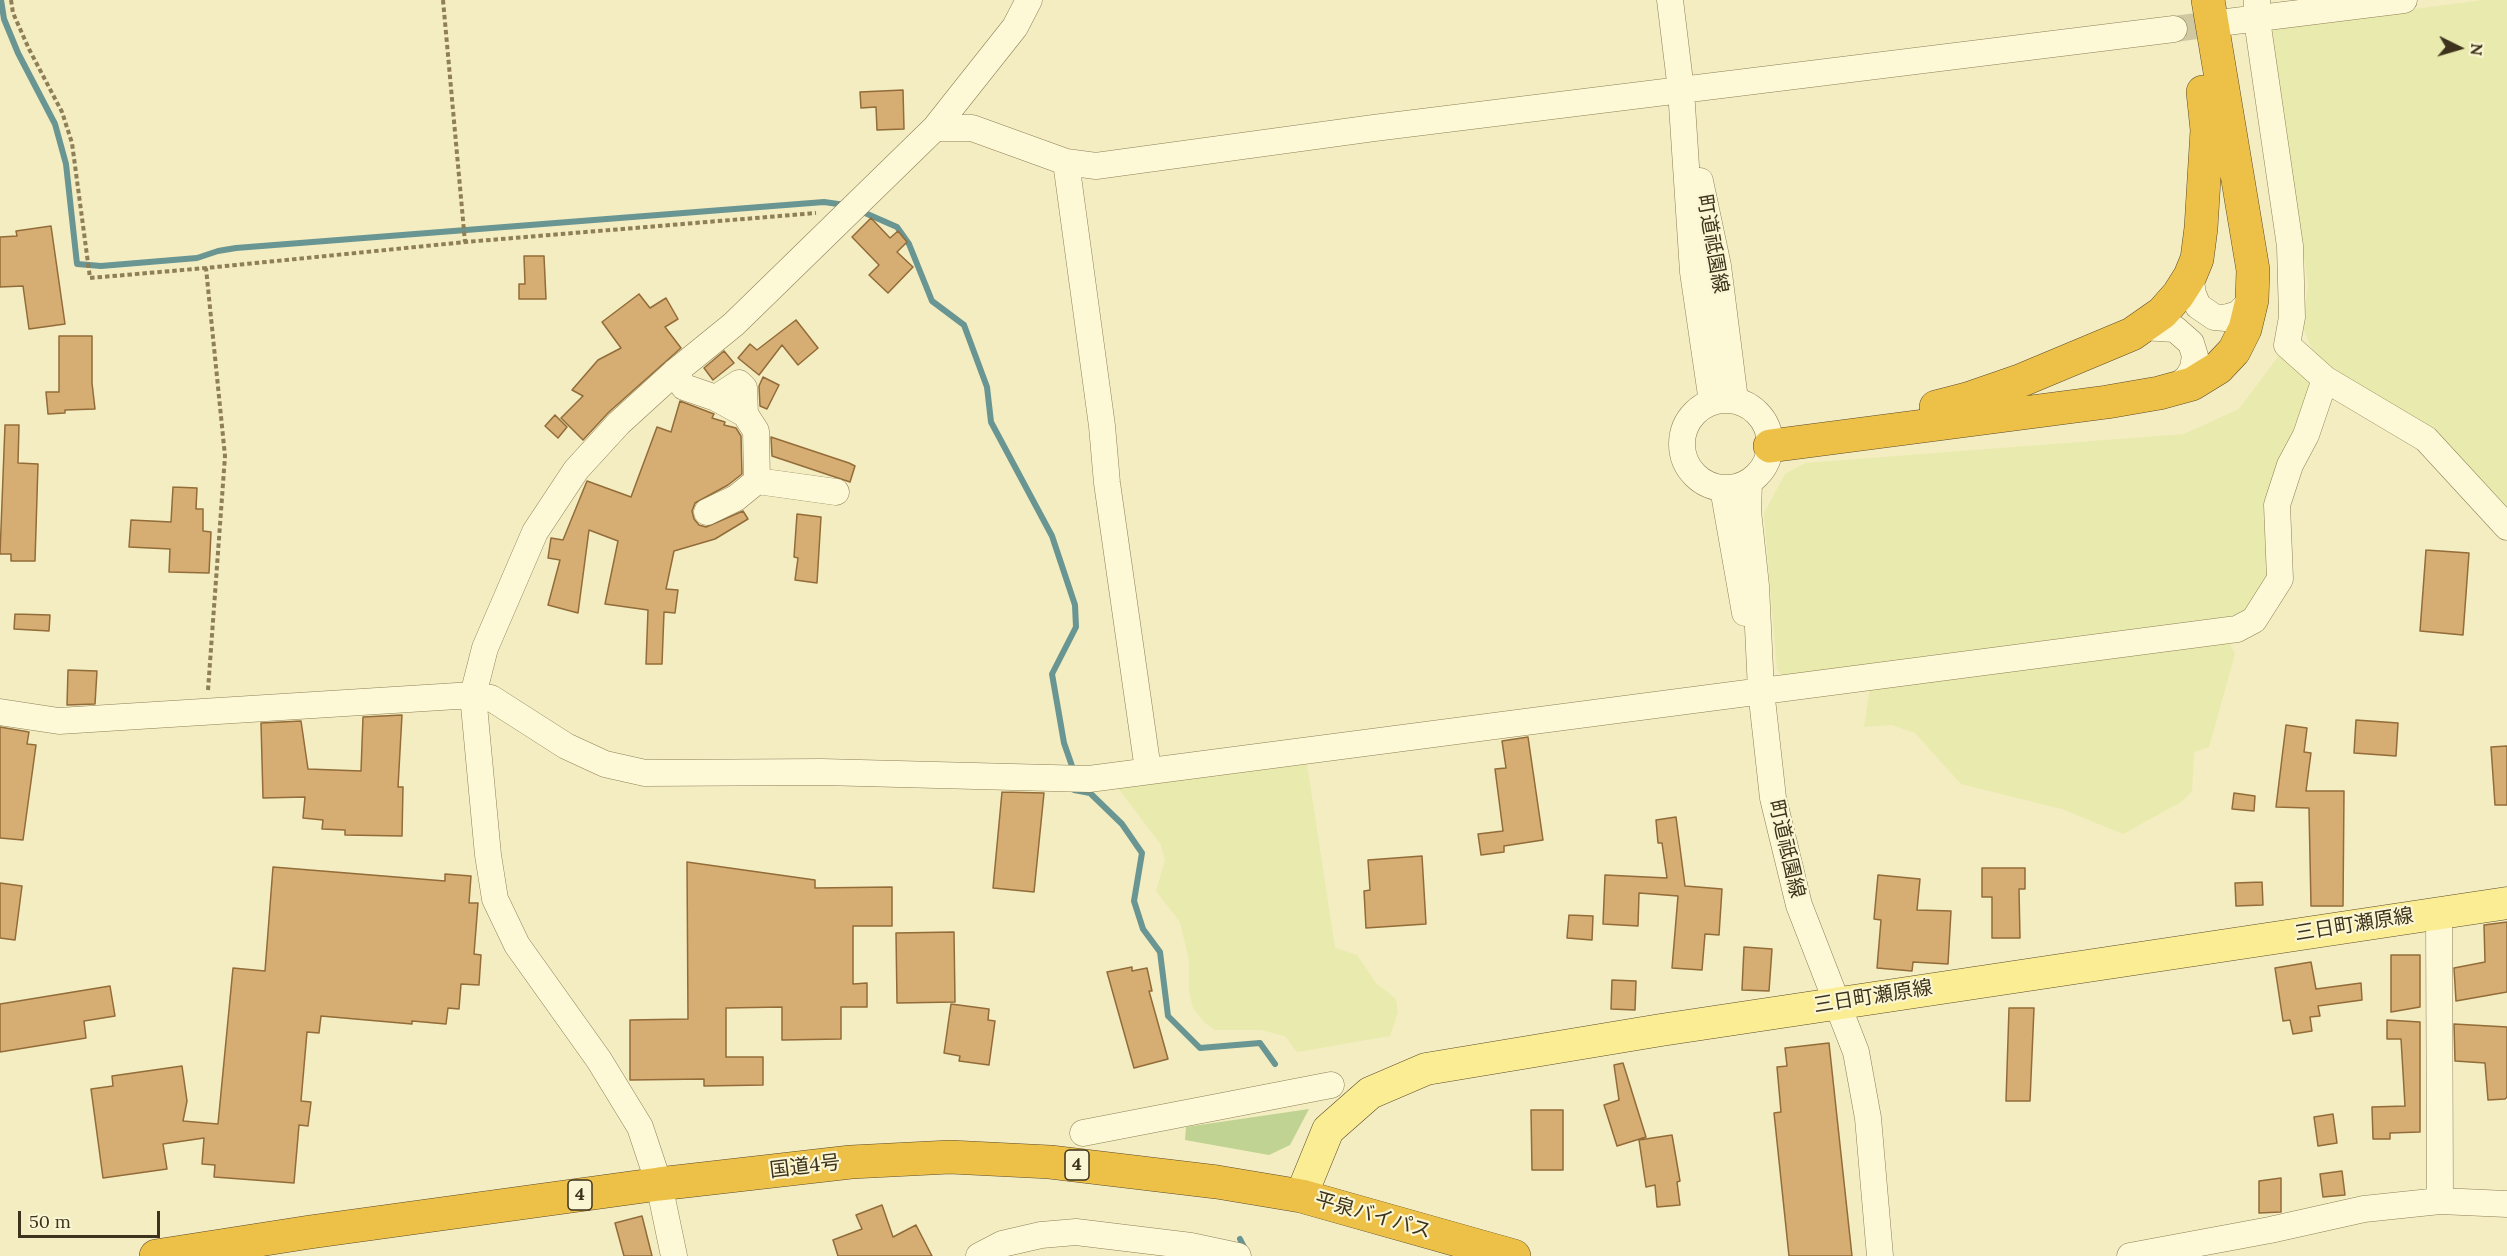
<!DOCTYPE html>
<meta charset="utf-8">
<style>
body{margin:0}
#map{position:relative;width:2507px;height:1256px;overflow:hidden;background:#f3edc1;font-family:Lora,serif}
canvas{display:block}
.north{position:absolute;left:2429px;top:18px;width:60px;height:60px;-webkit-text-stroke:4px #faf5d2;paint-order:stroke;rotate:95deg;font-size:16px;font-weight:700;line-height:24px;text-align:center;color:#3d321c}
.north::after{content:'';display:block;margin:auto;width:21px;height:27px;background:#3d321c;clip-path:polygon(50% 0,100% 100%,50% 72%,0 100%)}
.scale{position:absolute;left:18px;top:1211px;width:142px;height:27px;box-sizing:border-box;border:3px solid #3d321c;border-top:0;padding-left:8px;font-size:18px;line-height:21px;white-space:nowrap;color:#3d321c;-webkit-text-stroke:4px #faf5d2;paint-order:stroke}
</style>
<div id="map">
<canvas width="2507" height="1256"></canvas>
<div class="north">N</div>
<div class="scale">50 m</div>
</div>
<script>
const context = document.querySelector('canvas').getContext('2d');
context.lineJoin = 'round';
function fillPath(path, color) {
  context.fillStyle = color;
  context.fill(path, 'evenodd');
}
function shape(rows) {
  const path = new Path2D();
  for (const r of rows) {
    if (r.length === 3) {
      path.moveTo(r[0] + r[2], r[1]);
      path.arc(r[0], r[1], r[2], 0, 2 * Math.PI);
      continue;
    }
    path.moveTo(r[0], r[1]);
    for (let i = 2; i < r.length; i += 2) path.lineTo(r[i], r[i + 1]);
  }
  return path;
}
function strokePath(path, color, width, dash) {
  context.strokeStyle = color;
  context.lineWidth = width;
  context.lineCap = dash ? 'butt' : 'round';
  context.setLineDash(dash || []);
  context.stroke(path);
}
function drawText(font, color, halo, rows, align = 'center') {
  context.font = font + ' Lora,"Noto Sans JP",serif';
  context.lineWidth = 4.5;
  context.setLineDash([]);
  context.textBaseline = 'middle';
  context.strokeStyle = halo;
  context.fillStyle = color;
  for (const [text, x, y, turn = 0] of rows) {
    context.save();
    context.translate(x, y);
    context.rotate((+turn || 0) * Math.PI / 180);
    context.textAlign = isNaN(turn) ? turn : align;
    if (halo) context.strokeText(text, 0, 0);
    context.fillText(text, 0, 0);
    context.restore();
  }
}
fillPath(shape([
 [2483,0,2507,0,2507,524,2344,376,2313,353,2302,324,2308,286,2271,28],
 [2281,353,2308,375,2311,385,2275,572,2241,621,1784,678,1777,669,1764,513,1785,474,1805,463,2184,434,2239,409],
 [2226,637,2235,654,2209,747,2194,752,2192,791,2181,802,2123,834,2062,809,1961,784,1915,733,1892,725,1864,727,1870,688],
 [1307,764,1335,948,1357,955,1376,983,1396,999,1398,1012,1390,1036,1297,1052,1285,1036,1261,1030,1215,1030,1205,1023,1193,1008,1189,991,1189,960,1180,922,1156,891,1165,860,1161,845,1118,788]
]), '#e9eaad');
fillPath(shape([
 [1309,1109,1290,1145,1269,1155,1185,1140,1186,1127]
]), '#c0d393');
strokePath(shape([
 [1,0,4,19,18,53,55,124,66,164,77,264,101,266,197,258,218,251,236,248,824,202,845,205],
 [865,213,897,227,909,244,932,301,964,325,987,387,991,422,1052,536,1075,605,1076,627,1052,674,1064,743,1072,766,1070,772],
 [1074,790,1090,793,1122,824,1142,853,1134,901,1143,929,1160,952,1168,1016,1200,1048,1260,1043,1275,1064],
 [1240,1239,1246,1251]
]), '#699592', 6);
const building = shape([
 [903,90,904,129,877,130,876,107,861,108,860,92,903,90],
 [871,218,890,238,898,231,907,242,897,252,913,267,888,293,869,275,879,265,852,237,871,218],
 [51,226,65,324,29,329,23,286,0,287,0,237,17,236,16,231,51,226],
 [524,256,544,256,546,299,519,299,519,284,525,284,524,256],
 [639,294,650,308,666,298,678,319,665,327,681,348,609,412,583,440,561,418,583,396,572,390,598,360,621,348,602,322,639,294],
 [796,320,818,348,798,365,782,345,759,375,738,358,750,344,757,350,796,320],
 [59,336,92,336,92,383,95,409,65,410,65,413,48,414,46,392,59,392,59,336],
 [724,351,734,363,713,380,704,368,724,351],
 [763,377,779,385,767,409,760,406,759,386,763,377],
 [680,401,714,414,712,418,725,422,724,425,736,428,741,436,742,474,728,485,695,503,692,511,694,519,699,525,706,527,743,511,748,519,715,539,674,551,666,589,678,590,675,613,664,612,662,664,646,664,648,610,605,604,618,541,589,530,578,613,548,605,560,560,548,558,551,538,563,540,587,481,631,497,657,427,671,432,680,401],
 [555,415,567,427,558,438,545,426,555,415],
 [5,425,19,425,18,463,38,464,35,561,11,561,11,554,0,554,5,425],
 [771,437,849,463,855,466,850,482,772,456,771,437],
 [173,487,197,488,196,509,203,509,203,531,211,532,209,573,169,572,170,549,129,547,131,520,171,522,173,487],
 [797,514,821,517,817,583,795,580,798,558,794,557,797,514],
 [2426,550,2469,553,2463,635,2420,631,2426,550],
 [15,614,50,615,49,631,14,629,15,614],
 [68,670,97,671,95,704,67,705,68,670],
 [402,715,398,787,403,787,402,836,345,835,345,830,322,829,323,820,303,818,305,797,263,798,261,723,301,721,308,769,361,771,363,717,402,715],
 [2356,720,2398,723,2396,756,2354,753,2356,720],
 [2286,725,2307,728,2304,752,2311,753,2306,791,2344,791,2343,906,2311,906,2309,808,2276,807,2286,725],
 [0,727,29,732,27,744,36,745,23,840,0,838,0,727],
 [1528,737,1543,840,1504,846,1504,852,1481,855,1478,834,1503,831,1495,769,1506,768,1502,741,1528,737],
 [2507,746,2507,805,2495,805,2491,747,2507,746],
 [1002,792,1044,793,1034,892,993,888,1002,792],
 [2234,793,2255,796,2254,811,2232,809,2234,793],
 [1676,817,1685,886,1722,889,1719,935,1705,934,1702,970,1672,968,1678,896,1639,893,1638,926,1603,924,1605,875,1667,878,1662,843,1658,843,1656,820,1676,817],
 [1422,856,1426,924,1366,928,1364,891,1370,890,1368,860,1422,856],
 [687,862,815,880,815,888,892,887,892,926,853,926,853,984,867,983,867,1007,841,1007,841,1039,782,1040,782,1007,726,1008,726,1057,763,1057,763,1085,704,1086,704,1079,630,1080,630,1020,688,1019,687,862],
 [273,867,445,881,445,874,471,876,469,903,478,903,474,954,481,955,479,985,461,984,459,1009,448,1008,446,1024,412,1021,412,1024,321,1016,319,1033,307,1032,301,1101,311,1102,308,1126,299,1125,294,1183,214,1177,215,1165,202,1164,204,1138,163,1144,167,1169,103,1178,91,1089,113,1086,112,1076,182,1066,187,1101,183,1121,218,1124,233,968,265,971,273,867],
 [1982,868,2025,868,2025,889,2019,889,2020,938,1992,938,1992,897,1982,897,1982,868],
 [1878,875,1920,879,1917,910,1951,911,1948,964,1913,962,1912,971,1877,968,1881,920,1874,919,1878,875],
 [2262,882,2263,905,2236,906,2235,883,2262,882],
 [0,883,22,886,15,940,0,938,0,883],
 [1569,915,1593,916,1592,940,1567,938,1569,915],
 [2507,922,2507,992,2456,1001,2454,968,2485,962,2484,925,2507,922],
 [954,932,955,1002,897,1003,896,933,954,932],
 [1744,947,1772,949,1769,991,1742,990,1744,947],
 [2391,955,2420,955,2420,1007,2391,1012,2391,955],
 [2311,962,2316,989,2361,983,2362,1000,2318,1006,2320,1016,2310,1017,2312,1031,2293,1034,2290,1020,2283,1021,2275,968,2311,962],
 [1132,967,1132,971,1147,968,1152,991,1149,991,1168,1059,1134,1068,1107,972,1132,967],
 [1612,980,1636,981,1635,1010,1611,1009,1612,980],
 [110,986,115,1016,84,1021,86,1038,0,1052,0,1004,110,986],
 [951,1004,989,1009,988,1020,995,1021,989,1065,959,1061,960,1056,944,1053,951,1004],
 [2009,1008,2034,1008,2030,1101,2006,1101,2009,1008],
 [2387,1020,2420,1022,2420,1132,2390,1133,2390,1139,2373,1139,2372,1107,2405,1106,2401,1039,2387,1039,2387,1020],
 [2454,1024,2507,1027,2507,1097,2505,1099,2488,1100,2485,1063,2455,1061,2454,1024],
 [1829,1043,1852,1256,1789,1256,1774,1113,1781,1112,1777,1067,1787,1066,1785,1048,1829,1043],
 [1623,1063,1646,1137,1617,1146,1604,1105,1619,1100,1614,1065,1623,1063],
 [1531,1110,1563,1110,1563,1170,1532,1170,1531,1110],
 [2333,1114,2337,1143,2318,1146,2314,1117,2333,1114],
 [1672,1135,1680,1181,1677,1182,1680,1205,1657,1207,1655,1185,1646,1187,1639,1140,1672,1135],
 [2342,1171,2345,1195,2323,1197,2320,1174,2342,1171],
 [2281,1178,2281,1212,2259,1213,2259,1181,2281,1178],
 [882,1205,893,1237,916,1225,932,1256,838,1256,833,1240,862,1229,856,1215,882,1205],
 [642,1216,652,1256,624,1256,615,1223,642,1216]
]);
fillPath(building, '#d6ad72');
strokePath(building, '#926c39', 1.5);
strokePath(shape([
 [2174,29,2227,22]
]), '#cfc8a0', 26, [26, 13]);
const minor = shape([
 [1670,0,1681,90,1693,272,1712,402],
 [2257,0,2257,20,2290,246,2292,317,2287,345,2325,379,2426,439,2507,527],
 [2227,22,2404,0],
 [935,128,972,128,1066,162,1096,166,1374,128,2174,29],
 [1066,162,1102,426,1107,483,1148,770],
 [1700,181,1718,266,1735,400],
 [2190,276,2193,294,2198,306,2214,317,2225,318,2238,314,2252,300],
 [2142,327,2175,329,2191,343,2195,356,2193,368,2188,377,2174,389],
 [675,372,684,387,716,398,745,414,756,431,757,481,836,492],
 [716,398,739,383,744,388,745,414],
 [1726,444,44],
 [1749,482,1748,511,1756,586,1761,690,1773,798,1799,905,1856,1052,1868,1118,1880,1256],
 [1723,488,1745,613],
 [707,512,736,498,757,481],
 [0,712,59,721,473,695,491,698,566,746,605,764,645,773,822,772,1089,779,2237,629,2254,620,2280,579,2277,505,2290,465,2306,435,2325,379],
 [2439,911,2440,1201],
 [1083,1133,1331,1085],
 [674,1256,659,1184,640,1127,599,1060,517,945,495,899,488,855,473,695,485,648,535,532,576,470,619,423,675,372,734,324,935,128,1015,27,1029,0],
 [979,1256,1002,1244,1041,1235,1076,1232,1191,1246,1238,1256],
 [2130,1256,2270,1230,2364,1209,2440,1201,2507,1204]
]);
const major = shape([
 [1301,1196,1328,1130,1370,1093,1426,1069,1661,1030,2507,903]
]);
const highway = shape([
 [1936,407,1967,399,2022,380,2132,334,2162,313,2178,295,2190,276,2197,259,2201,228,2207,130,2203,92],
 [1770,446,2107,402,2159,393,2192,384,2218,368,2234,351,2245,329,2252,300,2253,270,2208,0],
 [156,1256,310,1232,659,1184,851,1162,950,1157,1050,1162,1217,1182,1301,1196,1514,1256]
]);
strokePath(minor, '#8f7f56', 27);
strokePath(major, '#5d4b2b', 33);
strokePath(highway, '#5d4b2b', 34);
strokePath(shape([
 [11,0,13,13,29,49,62,112,72,143,90,278,206,268],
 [443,0,465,242],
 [208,690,225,456,206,268,465,242,816,213]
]), '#8f7f56', 4, [4.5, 3]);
strokePath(minor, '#fdf8d6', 26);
strokePath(major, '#fbed94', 32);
strokePath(highway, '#edc148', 33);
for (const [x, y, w] of [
 [1077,1165,24],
 [580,1195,24]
]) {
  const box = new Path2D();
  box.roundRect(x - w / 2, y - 15, w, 30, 4.5);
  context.fillStyle = '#faf5d2';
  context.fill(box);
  strokePath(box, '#3d321c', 1.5);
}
drawText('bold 18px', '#3d321c', null, [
 ["4",1077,1165],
 ["4",580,1195]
]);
drawText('20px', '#3d321c', '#faf5d2', [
 ["町道祗園線",1712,244,80],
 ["町道祗園線",1786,849,77],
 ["三日町瀬原線",2354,925,-9],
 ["三日町瀬原線",1873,997,-9],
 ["国道4号",805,1167,-7],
 ["平泉バイパス",1373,1216,16]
]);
</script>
